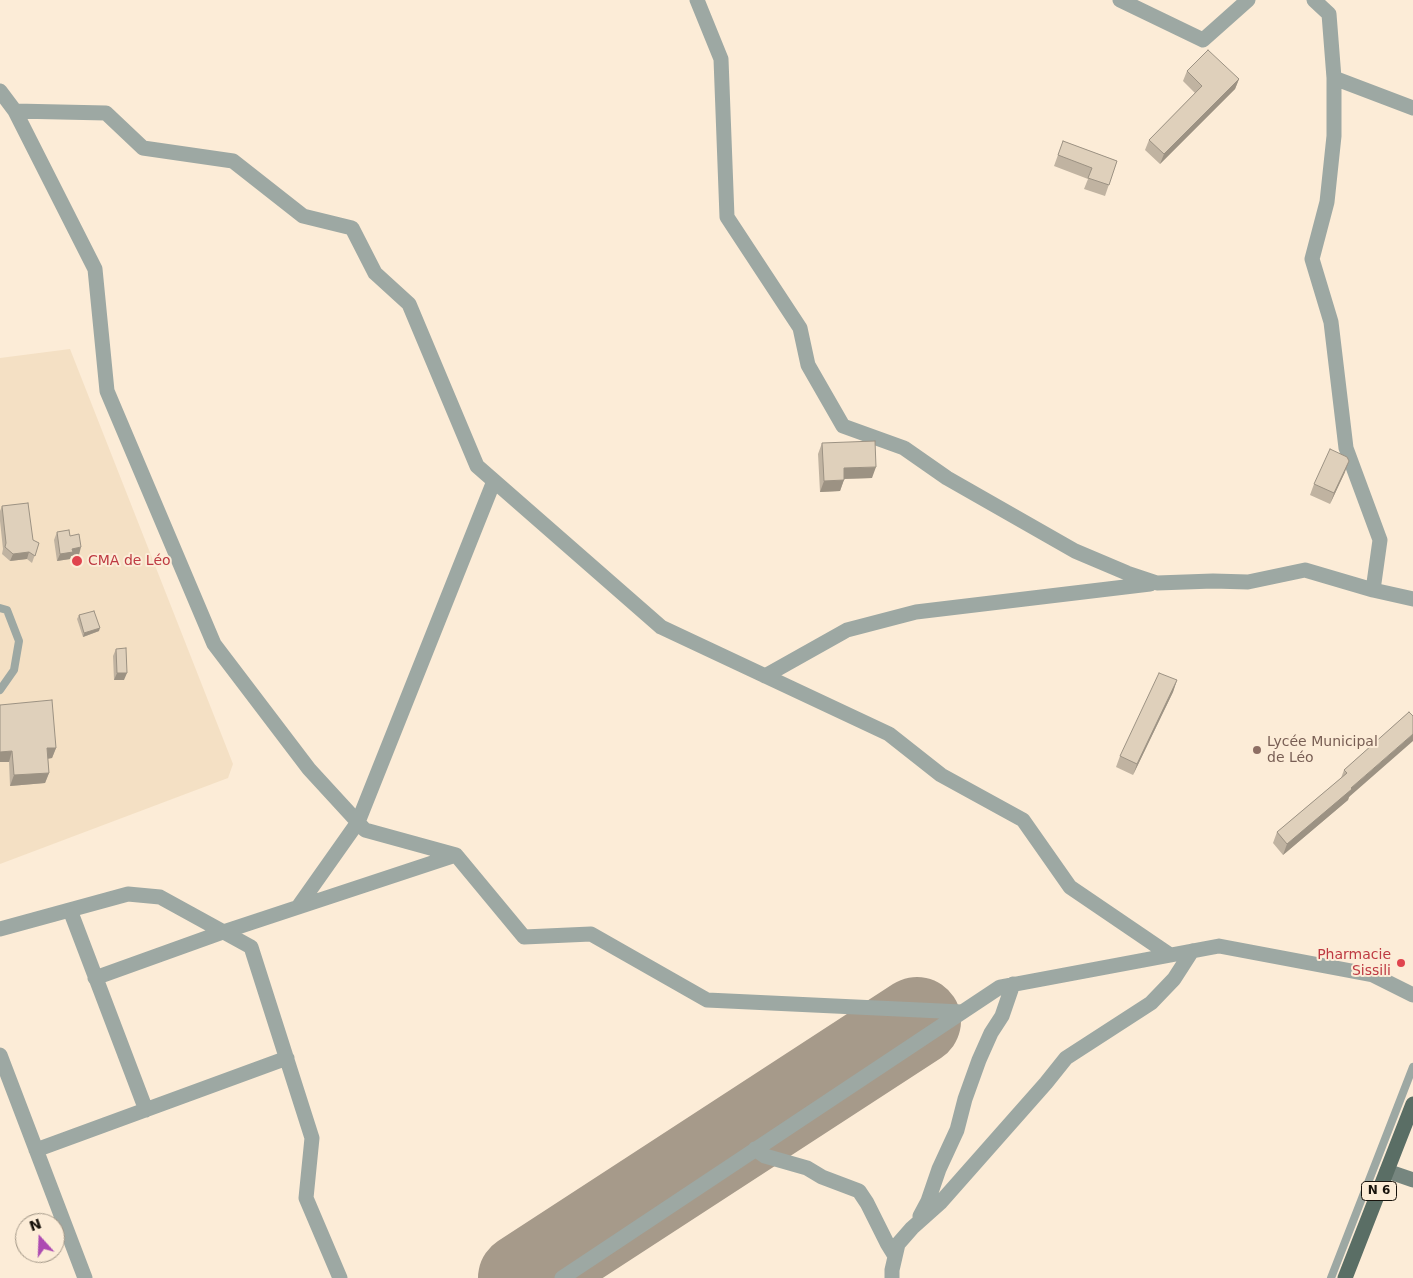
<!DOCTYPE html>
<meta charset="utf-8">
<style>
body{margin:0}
#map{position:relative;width:1413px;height:1278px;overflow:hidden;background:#fcecd7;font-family:"DejaVu Sans",sans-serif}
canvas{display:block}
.north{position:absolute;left:15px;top:1213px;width:50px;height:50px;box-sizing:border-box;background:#fcecd7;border:1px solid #a09585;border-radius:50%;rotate:340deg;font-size:14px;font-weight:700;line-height:20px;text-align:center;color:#17120b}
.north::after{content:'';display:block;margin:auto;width:18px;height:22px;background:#ad4bb2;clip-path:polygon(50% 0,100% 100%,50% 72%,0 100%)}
</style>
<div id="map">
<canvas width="1413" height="1278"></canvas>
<div class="north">N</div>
</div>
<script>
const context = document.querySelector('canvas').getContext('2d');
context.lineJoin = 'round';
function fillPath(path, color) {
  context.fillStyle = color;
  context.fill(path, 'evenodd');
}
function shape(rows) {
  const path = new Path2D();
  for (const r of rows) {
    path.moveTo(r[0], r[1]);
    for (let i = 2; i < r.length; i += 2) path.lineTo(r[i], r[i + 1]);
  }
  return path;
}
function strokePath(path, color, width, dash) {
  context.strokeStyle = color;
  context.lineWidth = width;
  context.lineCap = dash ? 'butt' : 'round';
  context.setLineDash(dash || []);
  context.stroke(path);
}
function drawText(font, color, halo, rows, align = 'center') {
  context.font = font + ' "DejaVu Sans",sans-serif';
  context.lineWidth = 4;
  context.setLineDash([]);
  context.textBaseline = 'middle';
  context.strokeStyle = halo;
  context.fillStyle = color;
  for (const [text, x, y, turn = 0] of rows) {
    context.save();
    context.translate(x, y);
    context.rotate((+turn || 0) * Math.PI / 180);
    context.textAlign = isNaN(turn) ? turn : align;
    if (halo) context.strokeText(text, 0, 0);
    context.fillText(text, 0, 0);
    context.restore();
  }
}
fillPath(shape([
 [70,349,233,764,228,778,0,864,0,358]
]), '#f4e0c4');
strokePath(shape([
 [522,1278,917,1021]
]), '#a69a8a', 88);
strokePath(shape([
 [0,608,7,610,19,641,14,670,0,690],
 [1331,1278,1413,1067]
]), '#9da8a3', 8);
strokePath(shape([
 [697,0,721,59,727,217,800,328,808,365,843,426,904,448,947,478,1075,551,1127,573,1157,583,1213,581,1248,582,1305,570,1373,590,1413,599],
 [1120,0,1203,40,1248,0],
 [1314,0,1329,14,1334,78,1334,136,1327,202,1312,259,1331,322,1346,448,1380,540,1373,590],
 [1334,78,1413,108],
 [0,91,15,111,95,269,107,391,214,644,309,769,365,830,456,855],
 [15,111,106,113,143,148,233,161,303,216,352,228,375,273,409,304,477,466,661,627,889,734,941,775,1023,820,1070,887,1170,955],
 [765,676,847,630,916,612,1150,584],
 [298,907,358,822,494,481],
 [70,910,146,1110],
 [0,929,128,894,160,897,251,947,312,1138,306,1198,340,1278],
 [95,978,223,932,456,855,524,937,591,934,707,1000,962,1012],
 [0,1055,85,1278],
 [755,1149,765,1156,807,1168,822,1177,859,1191,867,1203,887,1243,895,1256],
 [36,1150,287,1058],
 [920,1216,928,1201,939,1169,957,1130,965,1099,979,1060,991,1033,1002,1016,1013,984],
 [562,1278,1000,987,1219,946,1373,975,1413,995],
 [892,1278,892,1270,898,1244,912,1228,940,1203,1046,1083,1066,1058,1151,1003,1174,979,1192,951]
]), '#9da8a3', 15);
strokePath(shape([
 [1387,1171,1413,1180]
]), '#76867f', 15);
strokePath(shape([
 [1345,1278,1413,1104]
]), '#5a6e65', 15);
fillPath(shape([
 [1187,71,1239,79,1235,89,1160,164,1145,150,1149,140,1195,93,1183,81],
 [1063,141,1117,161,1105,196,1084,189,1088,179,1054,166],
 [822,443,872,478,844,479,840,491,820,492,818,454],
 [1345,472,1330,504,1310,495,1314,484],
 [2,506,33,540,39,543,32,563,27,559,10,561,2,554,3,549,0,521,0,511],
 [57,532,70,536,79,555,71,556,70,559,57,561,54,540],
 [79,615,99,631,83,637,77,619],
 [116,649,124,680,114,680,113,656],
 [1177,680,1173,692,1133,775,1116,767,1120,756],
 [0,705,56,748,52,758,48,759,49,773,45,783,10,786,9,762,0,762],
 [1409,712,1349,797,1348,800,1283,855,1273,843,1277,832,1341,778,1344,770]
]), '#c0b3a1');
fillPath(shape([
 [1239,79,1235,89,1160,164,1164,154],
 [1349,461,1345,472,1330,504,1334,493],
 [876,467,872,478,840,479,844,468],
 [844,480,840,491,820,492,824,481],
 [81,547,79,555,71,556,70,559,57,561,60,554,72,549],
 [29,552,27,559,10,561,13,554],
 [100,628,99,631,83,637,84,633],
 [117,673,127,673,124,680,114,680],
 [1177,680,1173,692,1133,775,1137,764],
 [1413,734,1413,741,1349,797,1348,800,1283,855,1287,844],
 [47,748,56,748,52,758,43,759],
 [12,751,9,762,0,762,0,752],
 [49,773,45,783,10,786,14,775]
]), '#9c9283');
const building = shape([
 [1208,50,1239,79,1164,154,1149,140,1202,86,1187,71,1208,50],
 [1063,141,1117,161,1109,185,1088,178,1092,168,1058,155,1063,141],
 [875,441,876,467,844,468,844,480,824,481,822,443,875,441],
 [1330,449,1347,457,1349,461,1334,493,1314,484,1330,449],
 [28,503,33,540,39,543,35,556,29,552,13,554,5,547,6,543,2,506,28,503],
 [69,530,70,536,79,534,81,547,72,549,73,552,60,554,57,532,69,530],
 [94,611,100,628,84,633,79,615,94,611],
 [126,648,127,673,117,673,116,649,126,648],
 [1159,673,1177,680,1137,764,1120,756,1159,673],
 [52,700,56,748,47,748,49,773,14,775,12,751,0,752,0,705,52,700],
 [1409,712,1413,716,1413,734,1351,788,1352,789,1287,844,1277,832,1347,773,1344,770,1409,712]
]);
fillPath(building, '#dfd0bb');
strokePath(building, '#9c9283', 1);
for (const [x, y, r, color] of [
 [77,561,6,"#e0444e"],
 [1257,750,5,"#8d6e63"],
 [1401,963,5,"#e0444e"]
]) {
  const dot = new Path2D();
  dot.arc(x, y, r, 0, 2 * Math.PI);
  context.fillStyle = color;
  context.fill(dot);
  strokePath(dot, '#fcecd7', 2);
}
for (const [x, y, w] of [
 [1379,1191,35]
]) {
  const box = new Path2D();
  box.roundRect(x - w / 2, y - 9.5, w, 19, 4);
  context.fillStyle = '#fcecd7';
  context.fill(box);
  strokePath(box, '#17120b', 1);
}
drawText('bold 12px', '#17120b', null, [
 ["N 6",1379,1191]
]);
drawText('14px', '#be3a42', '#fcecd7', [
 ["CMA de Léo",88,561],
 ["Pharmacie",1391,955,"right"],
 ["Sissili",1391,971,"right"]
], 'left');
drawText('14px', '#785e54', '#fcecd7', [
 ["Lycée Municipal",1267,742],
 ["de Léo",1267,758]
], 'left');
</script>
